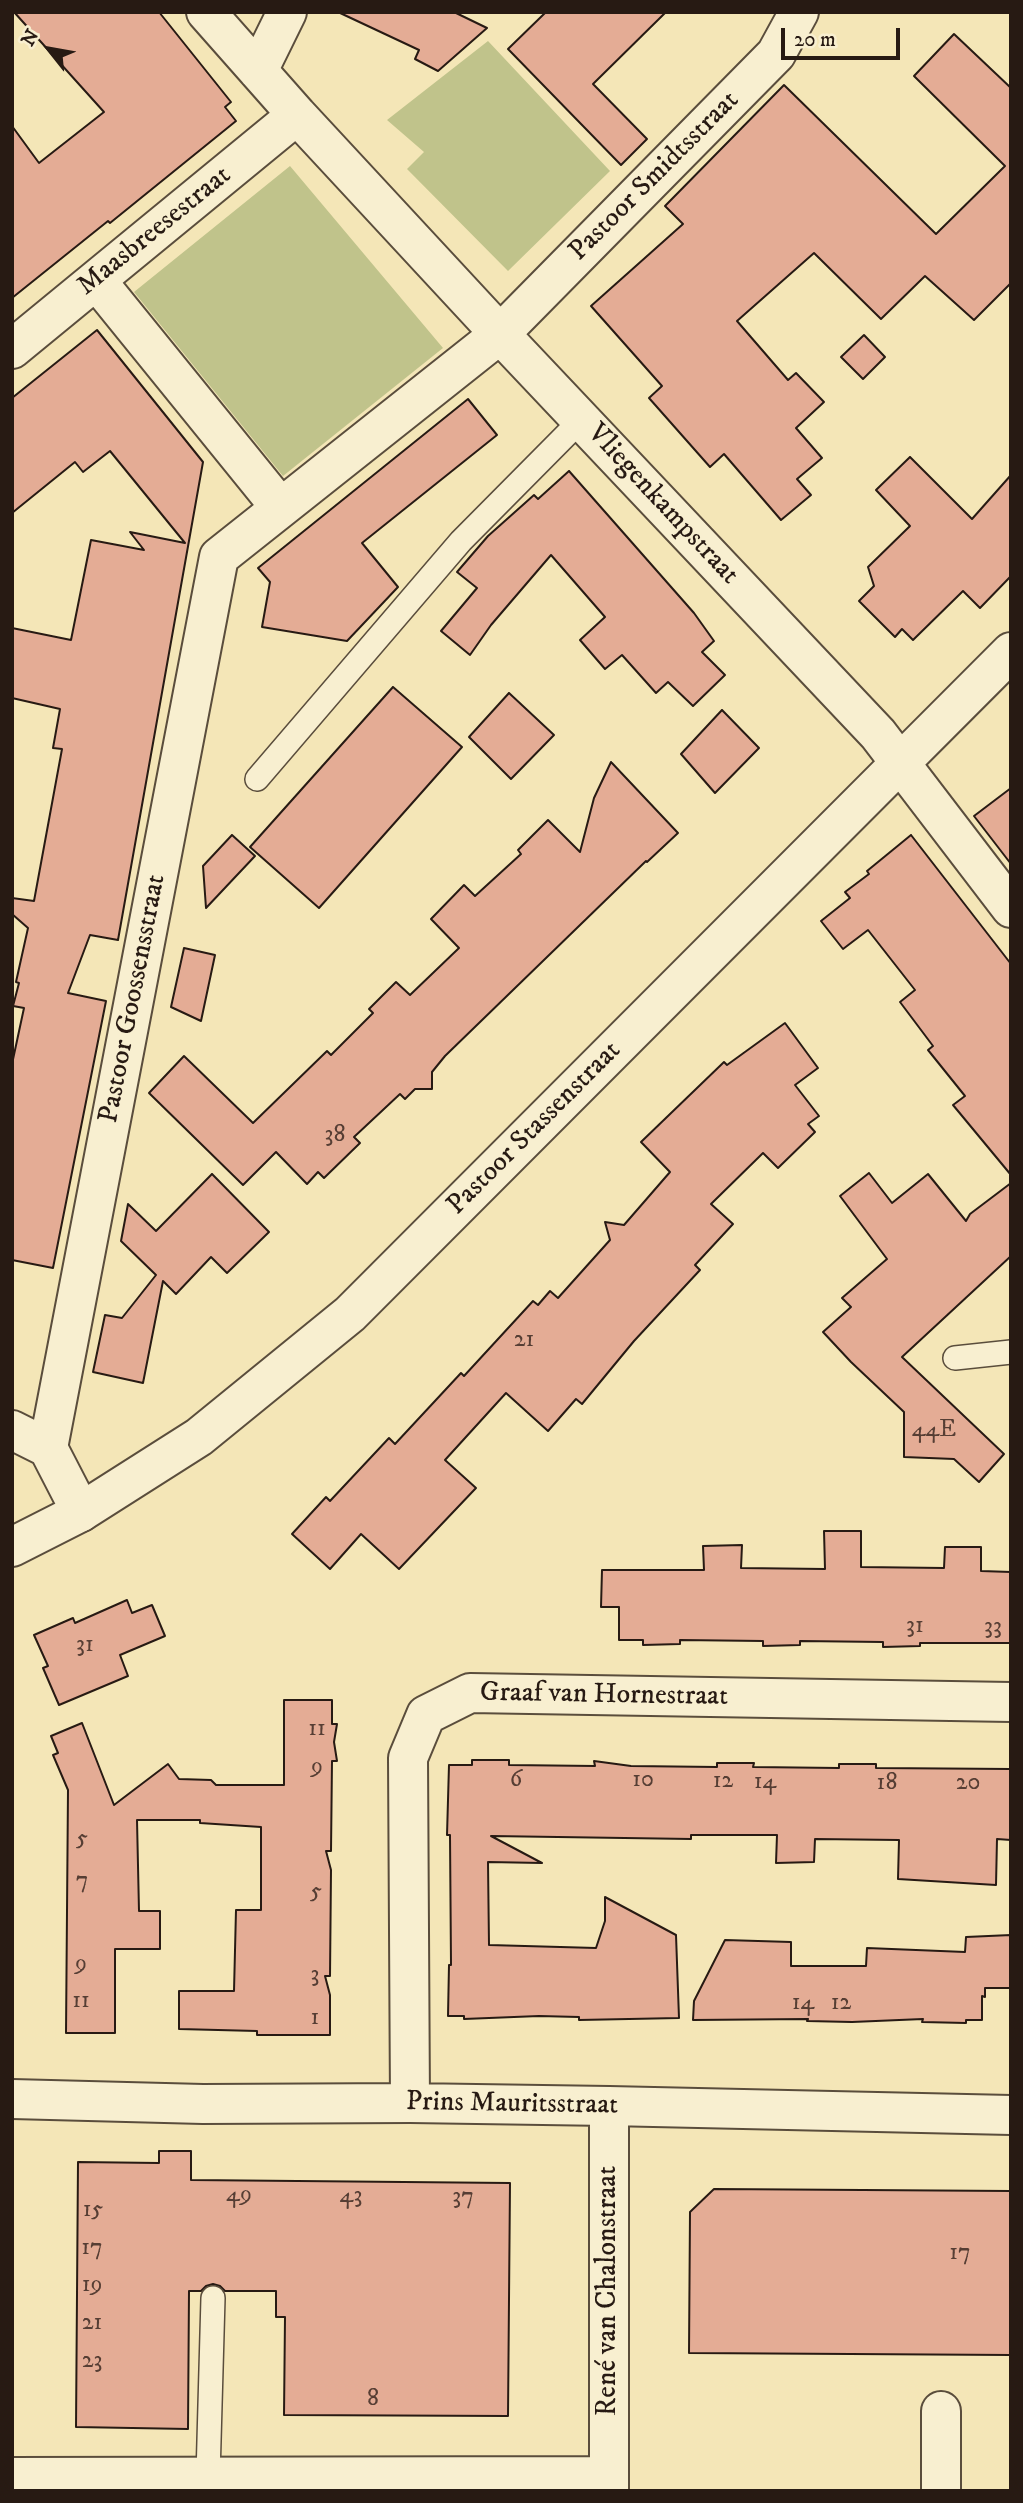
<!DOCTYPE html>
<meta charset="utf-8">
<style>
body{margin:0}
#map{position:relative;width:1023px;height:2503px;overflow:hidden;background:#f4e6b7;font-family:"IM FELL DW Pica",serif}
canvas{display:block}
.frame{position:absolute;inset:0;border:14px solid #271a13;pointer-events:none}
.north{position:absolute;left:14px;top:14px;width:70px;height:70px;-webkit-text-stroke:5px #f8efd0;paint-order:stroke;rotate:301deg;font-size:19px;font-weight:700;line-height:28px;text-align:center;color:#271a13}
.north::after{content:'';display:block;margin:auto;width:24px;height:32px;background:#271a13;clip-path:polygon(50% 0,100% 100%,50% 72%,0 100%)}
.scale{position:absolute;left:781px;top:28px;width:119px;height:32px;box-sizing:border-box;border:4px solid #271a13;border-top:0;padding-left:9px;font-size:21px;line-height:24px;white-space:nowrap;color:#271a13;-webkit-text-stroke:5px #f8efd0;paint-order:stroke}
</style>
<div id="map">
<canvas width="1023" height="2503"></canvas>
<div class="frame"></div>
<div class="north">N</div>
<div class="scale">20 m</div>
</div>
<script>
const context = document.querySelector('canvas').getContext('2d');
context.lineJoin = 'round';
function fillPath(path, color) {
  context.fillStyle = color;
  context.fill(path, 'evenodd');
}
function shape(rows) {
  const path = new Path2D();
  for (const r of rows) {
    path.moveTo(r[0], r[1]);
    for (let i = 2; i < r.length; i += 2) path.lineTo(r[i], r[i + 1]);
  }
  return path;
}
function strokePath(path, color, width, dash) {
  context.strokeStyle = color;
  context.lineWidth = width;
  context.lineCap = dash ? 'butt' : 'round';
  context.setLineDash(dash || []);
  context.stroke(path);
}
function drawText(font, color, halo, rows, align = 'center') {
  context.font = font + ' "IM FELL DW Pica",serif';
  context.lineWidth = 5;
  context.setLineDash([]);
  context.textBaseline = 'middle';
  context.strokeStyle = halo;
  context.fillStyle = color;
  for (const [text, x, y, turn = 0] of rows) {
    context.save();
    context.translate(x, y);
    context.rotate((+turn || 0) * Math.PI / 180);
    context.textAlign = isNaN(turn) ? turn : align;
    if (halo) context.strokeText(text, 0, 0);
    context.fillText(text, 0, 0);
    context.restore();
  }
}
fillPath(shape([
 [488,41,610,171,508,271,407,169,424,152,387,120],
 [290,166,443,348,283,476,134,292]
]), '#c0c38b');
const building = shape([
 [14,12,159,12,231,102,225,107,236,121,110,223,108,221,12,298,12,126,39,163,104,112,14,12],
 [338,12,454,12,487,28,438,71,415,59,419,50,338,12],
 [546,12,666,12,593,84,647,139,621,165,508,49,546,12],
 [954,34,1011,88,1011,283,974,320,925,276,881,319,814,253,737,321,788,380,796,373,824,402,796,428,822,458,797,479,811,495,781,520,724,454,710,467,649,398,662,386,591,306,683,224,665,206,784,85,936,234,1005,166,914,76,954,34],
 [97,330,203,462,118,940,90,935,68,993,106,1001,53,1268,12,1260,12,1064,24,1008,13,1006,19,983,16,982,28,928,12,914,12,898,34,901,62,749,53,748,60,709,12,698,12,628,71,640,91,540,144,550,130,532,185,543,110,451,83,472,75,462,12,513,12,398,97,330],
 [864,335,885,357,863,379,841,357,864,335],
 [468,399,497,435,362,543,398,587,347,641,262,627,270,582,258,568,468,399],
 [910,457,972,519,1011,475,1011,576,980,608,963,591,913,640,902,629,895,637,859,601,874,586,868,567,910,526,876,490,910,457],
 [569,471,694,613,714,641,702,652,725,675,693,706,668,682,656,693,622,655,605,669,580,640,605,617,551,555,491,625,470,655,441,631,477,588,457,572,488,536,534,495,538,499,569,471],
 [393,687,462,747,319,908,250,847,393,687],
 [509,693,554,735,511,779,469,737,509,693],
 [722,710,759,748,715,793,681,754,722,710],
 [611,762,678,833,647,862,646,861,445,1056,432,1072,432,1089,415,1089,405,1099,400,1094,354,1137,360,1143,324,1178,318,1172,307,1184,276,1152,243,1185,149,1093,184,1056,253,1123,327,1051,331,1055,373,1013,369,1009,396,982,410,995,459,948,431,919,464,885,475,896,521,854,518,850,548,820,580,852,594,798,611,762],
 [1011,788,1011,864,974,816,1011,788],
 [232,835,255,856,206,908,203,866,232,835],
 [911,835,1011,964,1011,1175,953,1105,965,1096,928,1050,933,1046,900,1002,915,990,868,930,843,949,821,921,850,898,845,892,869,874,867,871,911,835],
 [184,948,215,955,201,1021,171,1007,184,948],
 [785,1023,818,1068,795,1085,819,1116,808,1124,815,1132,778,1168,763,1153,711,1204,733,1224,695,1265,700,1270,634,1341,582,1404,576,1399,548,1431,506,1393,445,1460,476,1488,399,1569,361,1534,330,1569,292,1534,326,1497,330,1501,389,1438,395,1444,461,1373,464,1376,533,1301,538,1305,550,1291,558,1298,610,1240,605,1222,624,1225,670,1172,641,1142,724,1062,727,1065,785,1023],
 [869,1173,892,1203,928,1174,966,1221,970,1214,1011,1183,1011,1256,902,1357,1004,1454,979,1482,954,1459,904,1457,904,1412,851,1362,823,1332,851,1307,842,1298,887,1259,840,1196,869,1173],
 [212,1174,269,1232,227,1273,211,1257,176,1294,163,1281,143,1383,93,1372,105,1315,122,1318,156,1275,121,1241,128,1204,156,1231,212,1174],
 [824,1531,861,1531,861,1567,944,1568,945,1547,981,1547,981,1571,1011,1572,1011,1643,920,1643,920,1646,883,1647,883,1642,800,1641,800,1645,763,1646,763,1641,680,1640,680,1644,643,1645,643,1640,619,1640,619,1607,601,1607,602,1570,704,1570,703,1546,742,1545,741,1568,825,1569,824,1531],
 [127,1600,132,1613,152,1605,165,1636,120,1655,128,1676,59,1705,43,1668,48,1666,34,1635,73,1618,75,1623,127,1600],
 [284,1700,332,1700,332,1724,337,1724,334,1742,337,1761,332,1761,331,1851,326,1851,331,1870,330,1976,325,1976,330,1995,330,2035,257,2035,257,2031,179,2029,179,1991,234,1991,236,1910,261,1910,261,1827,200,1823,200,1820,137,1820,139,1911,160,1911,160,1949,115,1949,115,2033,66,2033,68,1790,53,1755,58,1753,51,1736,82,1723,114,1805,168,1764,179,1779,211,1780,216,1785,284,1785,284,1700],
 [472,1760,509,1760,509,1765,595,1766,594,1761,631,1766,717,1767,717,1763,754,1763,753,1767,839,1768,839,1764,876,1764,876,1768,1011,1769,1011,1840,997,1839,996,1885,898,1879,899,1840,815,1839,814,1862,776,1863,777,1835,691,1835,691,1839,491,1836,542,1863,488,1862,489,1945,596,1948,605,1921,605,1897,676,1935,679,2018,579,2020,579,2017,539,2016,464,2019,464,2016,448,2016,449,1965,451,1965,450,1835,447,1835,449,1765,472,1765,472,1760],
 [1011,1935,1011,1988,985,1988,985,1997,982,1996,982,2020,966,2020,966,2023,922,2022,923,2019,852,2022,807,2021,808,2019,693,2020,694,2001,725,1940,791,1942,791,1966,866,1966,867,1948,965,1952,966,1937,1011,1935],
 [159,2151,191,2151,191,2180,510,2183,508,2416,284,2415,285,2317,276,2317,276,2291,225,2291,220,2286,213,2284,206,2286,201,2291,189,2291,188,2429,76,2427,78,2162,159,2163,159,2151],
 [714,2189,1011,2191,1011,2355,689,2353,690,2212,714,2189]
]);
fillPath(building, '#e4ac95');
strokePath(building, '#271a13', 2);
const service = shape([
 [257,779,461,541,581,420],
 [955,1358,1011,1352],
 [208,2476,213,2298]
]);
const minor = shape([
 [206,12,297,115,500,334,878,734,1011,908],
 [258,71,287,12],
 [96,280,280,507],
 [12,349,297,115],
 [12,1430,48,1448],
 [81,1512,48,1448,219,557,500,334,776,54,799,12],
 [12,2099,203,2104,410,2103,609,2106,1011,2115],
 [410,2103,408,1758,426,1715,470,1693,1011,1702],
 [12,2477,609,2476],
 [609,2491,609,2106],
 [941,2491,941,2411]
]);
const tertiary = shape([
 [12,1547,81,1512,199,1437,350,1314,1011,652]
]);
strokePath(service, '#5a4d3c', 26);
strokePath(minor, '#5a4d3c', 42);
strokePath(tertiary, '#5a4d3c', 42);
strokePath(service, '#f8efd0', 23);
strokePath(minor, '#f8efd0', 38);
strokePath(tertiary, '#f8efd0', 38);
drawText('24px', '#563e34', null, [
 ["38",335,1136],
 ["21",524,1341],
 ["44E",934,1431],
 ["31",915,1627],
 ["33",993,1628],
 ["31",85,1646],
 ["11",317,1730],
 ["9",317,1768],
 ["6",516,1781],
 ["10",643,1781],
 ["12",723,1782],
 ["14",765,1783],
 ["18",887,1784],
 ["20",968,1784],
 ["5",82,1840],
 ["7",82,1882],
 ["5",316,1893],
 ["9",81,1965],
 ["3",315,1976],
 ["11",81,2002],
 ["14",803,2004],
 ["12",841,2004],
 ["1",315,2019],
 ["49",239,2196],
 ["43",351,2197],
 ["37",463,2198],
 ["15",93,2211],
 ["17",92,2249],
 ["17",960,2254],
 ["19",92,2286],
 ["21",92,2324],
 ["23",92,2362],
 ["8",373,2400]
]);
drawText('28px', '#271a13', '#f8efd0', [
 ["Pastoor Smidtsstraat",655,177,-45],
 ["Maasbreesestraat",155,232,-39],
 ["Vliegenkampstraat",662,505,47],
 ["Pastoor Goossensstraat",134,999,-79],
 ["Pastoor Stassenstraat",535,1129,-45],
 ["Graaf van Hornestraat",604,1696,1],
 ["Prins Mauritsstraat",512,2105,1],
 ["René van Chalonstraat",609,2291,-90]
]);
</script>
